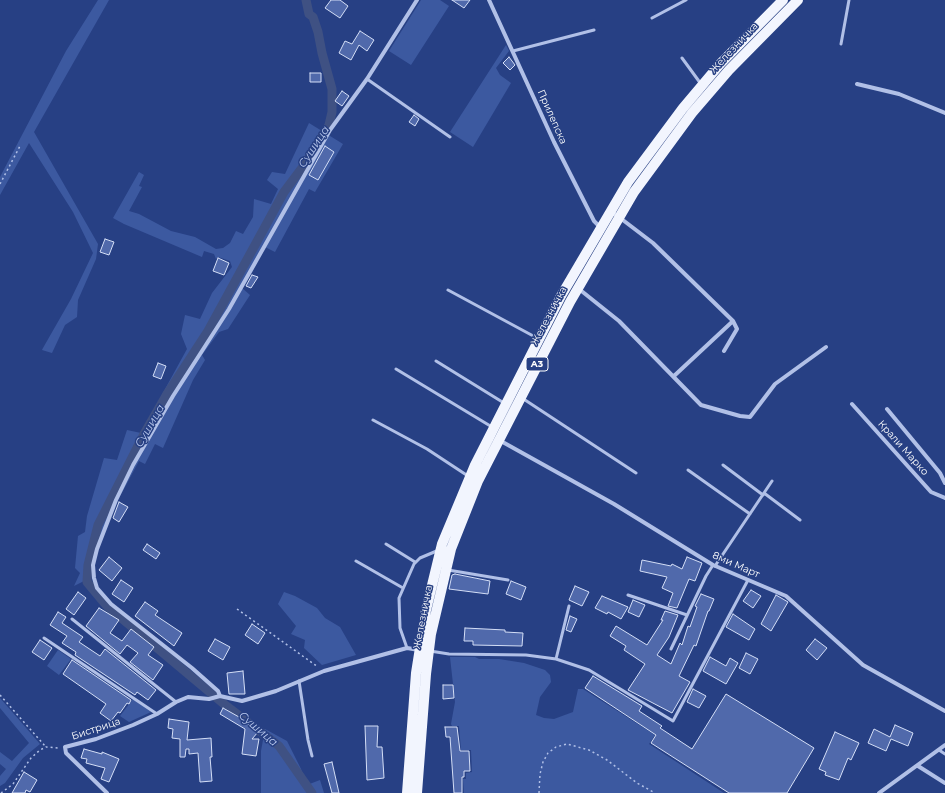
<!DOCTYPE html>
<meta charset="utf-8">
<style>
body{margin:0}
canvas{display:block;background:#274084}
</style>
<canvas width="945" height="793"></canvas>
<script>
const context = document.querySelector('canvas').getContext('2d');
context.lineJoin = 'round';
function fillPath(path, color) {
  context.fillStyle = color;
  context.fill(path, 'evenodd');
}
function shape(rows) {
  const path = new Path2D();
  for (const r of rows) {
    path.moveTo(r[0], r[1]);
    for (let i = 2; i < r.length; i += 2) path.lineTo(r[i], r[i + 1]);
  }
  return path;
}
function strokePath(path, color, width, dash) {
  context.strokeStyle = color;
  context.lineWidth = width;
  context.lineCap = dash ? 'butt' : 'round';
  context.setLineDash(dash || []);
  context.stroke(path);
}
function drawText(font, color, halo, rows, align = 'center') {
  context.font = font + ' Montserrat,sans-serif';
  context.lineWidth = 3;
  context.setLineDash([]);
  context.textBaseline = 'middle';
  context.strokeStyle = halo;
  context.fillStyle = color;
  for (const [text, x, y, turn = 0] of rows) {
    context.save();
    context.translate(x, y);
    context.rotate((+turn || 0) * Math.PI / 180);
    context.textAlign = isNaN(turn) ? turn : align;
    if (halo) context.strokeText(text, 0, 0);
    context.fillText(text, 0, 0);
    context.restore();
  }
}
fillPath(shape([
 [98,0,109,0,34,132,98,244,96,259,78,300,77,317,65,325,52,353,42,350,43,348,71,299,93,253,73,212,29,143,0,195,0,177,66,51],
 [421,0,440,0,449,6,411,65,389,51],
 [506,45,509,51,496,68,500,75,511,83,473,147,450,132],
 [309,123,343,144,315,192,309,189,275,252,265,247,242,288,250,295,228,329,219,332,202,355,205,360,193,380,163,448,155,444,145,464,139,461,105,524,90,578,74,586,80,573,75,568,78,536,85,532,87,516,104,458,117,460,127,430,141,433,187,349,181,334,185,315,200,319,212,293,232,267,230,261,218,257,216,259,214,254,204,251,202,257,124,224,113,218,139,172,144,175,139,186,142,187,129,211,139,214,171,231,195,237,216,249,223,248,230,243,236,231,243,234,253,217,254,199,271,204,278,189,267,180,272,172,285,174],
 [284,592,295,596,317,608,325,618,340,627,356,655,322,665,304,648,305,640,291,634,296,626,278,604],
 [58,650,71,659,59,675,47,666],
 [450,657,475,657,479,659,499,659,524,663,545,670,550,675,551,682,540,697,536,715,544,718,554,719,573,712,578,689,583,689,655,735,649,744,724,793,464,793,463,779,466,779,466,773,472,772,471,750,461,750,459,726,452,726,451,724,455,702],
 [0,698,40,744,23,758,5,783,0,786,0,776,6,769,0,764,0,752,12,761,29,743,0,708],
 [133,699,151,712,129,722,120,716],
 [265,729,287,741,301,769,307,785,320,780,324,793,261,793,261,751]
]), '#3c59a0');
strokePath(shape([
 [306,0,309,14,313,17,318,32,322,53,332,89,332,112,329,125,305,164,284,192,208,331,167,394,144,434,98,525,88,565,87,582,107,606,224,704,279,746,312,793]
]), '#3f5183', 9);
const building = shape([
 [331,0,340,0,348,6,340,18,325,8,331,0],
 [452,0,470,0,464,8,452,0],
 [360,31,374,40,367,51,359,45,351,60,339,53,345,41,352,44,360,31],
 [509,57,515,65,510,70,503,63,509,57],
 [310,73,321,73,321,82,310,82,310,73],
 [342,91,349,96,342,106,335,101,342,91],
 [414,115,419,119,415,126,409,122,414,115],
 [325,146,334,152,318,180,309,175,325,146],
 [105,239,114,242,109,255,100,252,105,239],
 [218,258,229,263,224,275,213,271,218,258],
 [252,275,258,277,251,288,246,286,252,275],
 [158,363,166,366,161,379,153,376,158,363],
 [119,502,128,507,119,522,113,518,119,502],
 [147,544,160,553,156,559,143,550,147,544],
 [109,557,122,568,112,581,99,570,109,557],
 [687,557,702,563,695,581,689,579,677,608,668,606,673,593,662,588,667,577,640,571,642,560,671,566,672,564,682,569,687,557],
 [455,574,490,581,488,594,449,589,452,575,455,574],
 [121,580,133,588,124,602,112,594,121,580],
 [511,581,526,587,521,600,506,594,511,581],
 [575,586,589,592,582,606,569,600,575,586],
 [751,590,761,596,753,608,743,601,751,590],
 [78,592,86,598,74,615,66,609,78,592],
 [701,594,714,599,709,611,708,611,696,646,694,645,679,676,690,682,672,713,628,690,645,664,624,650,626,646,610,636,616,626,647,645,663,620,661,620,665,611,678,615,669,637,657,655,671,664,680,643,682,645,688,626,690,627,697,607,695,606,701,594],
 [776,595,788,602,771,631,761,624,776,595],
 [602,596,628,607,621,619,608,612,607,614,595,608,602,596],
 [633,600,645,605,639,617,628,612,633,600],
 [145,602,158,611,155,615,182,633,174,646,135,616,145,602],
 [99,608,119,620,110,633,122,641,131,629,154,647,148,655,163,665,153,680,130,662,138,653,127,645,120,654,86,626,99,608],
 [58,612,66,617,62,623,83,637,79,642,100,656,105,649,156,690,148,700,137,692,135,695,75,655,76,652,62,643,67,636,50,625,58,612],
 [733,614,755,629,749,640,726,627,733,614],
 [570,616,577,619,571,632,566,630,570,616],
 [252,624,265,633,258,644,245,635,252,624],
 [465,628,505,630,505,632,523,633,522,646,473,645,473,641,464,641,465,628],
 [215,639,230,647,223,660,208,651,215,639],
 [815,639,827,648,817,660,806,650,815,639],
 [40,640,52,648,44,660,32,652,40,640],
 [746,653,758,659,750,674,739,668,746,653],
 [710,657,726,666,730,658,738,663,726,684,703,671,710,657],
 [72,660,131,700,129,704,127,703,120,713,118,712,111,721,100,713,106,704,63,674,72,660],
 [243,671,245,694,229,694,227,673,243,671],
 [593,676,642,706,639,711,662,726,660,728,692,749,726,694,814,748,787,793,729,793,651,743,656,735,585,688,593,676],
 [443,685,453,685,454,698,443,699,443,685],
 [693,689,706,696,699,708,687,702,693,689],
 [223,708,239,717,258,732,252,739,259,739,256,756,242,754,245,729,220,714,223,708],
 [169,719,189,722,187,740,211,738,212,757,210,757,212,781,200,782,198,753,189,754,189,749,186,749,185,757,180,757,180,739,172,738,173,729,168,728,169,719],
 [895,725,913,733,908,746,891,739,886,751,868,743,874,729,890,737,895,725],
 [365,726,378,726,377,747,382,747,384,778,367,780,365,726],
 [445,727,457,727,460,751,469,751,470,771,464,771,464,777,462,777,462,793,454,793,450,737,446,737,445,727],
 [835,732,859,743,851,760,848,758,839,780,825,775,826,772,819,769,835,732],
 [84,749,102,754,102,752,119,759,109,782,101,779,105,768,86,763,87,759,81,758,84,749],
 [332,762,339,793,332,793,324,764,332,762],
 [24,772,37,780,30,792,26,790,25,793,12,793,24,772]
]);
fillPath(building, '#5069ab');
strokePath(building, '#d4def6', 1);
strokePath(shape([
 [0,184,20,146],
 [237,609,318,667],
 [0,695,46,747],
 [1,793,13,784,31,758,40,750,46,747,59,748],
 [539,793,540,774,543,762,548,753,556,747,567,744,589,750,607,760,637,783,655,793]
]), '#b1c0e7', 1.5, [2, 3]);
strokePath(shape([
 [652,18,686,0],
 [841,44,849,0],
 [513,51,594,30],
 [682,58,701,84],
 [367,79,450,137],
 [448,290,537,338],
 [436,361,504,403],
 [396,369,492,427],
 [522,398,636,473],
 [373,420,427,449,468,476],
 [723,465,763,495],
 [688,470,750,514],
 [764,493,800,520],
 [386,544,415,562],
 [356,561,403,588],
 [715,566,772,481],
 [448,570,508,580],
 [628,595,687,615],
 [72,619,176,702],
 [44,638,157,714],
 [407,648,400,628,399,598,414,564,420,558,439,550],
 [671,649,706,576,713,565],
 [430,651,449,654,526,655,556,659,589,670,673,721,748,580],
 [556,659,569,606],
 [299,681,308,740,312,756],
 [939,750,945,754]
]), '#b1c0e7', 3);
strokePath(shape([
 [489,0,554,142,594,221,600,227],
 [857,84,899,94,945,113],
 [611,211,653,243,733,321,737,329,724,351],
 [579,289,619,321,701,405,740,416,750,417,775,384,826,347],
 [674,376,733,321],
 [852,404,931,492,945,498],
 [887,409,940,473,945,483],
 [499,440,614,504,713,565,786,596,863,665,945,711],
 [220,696,218,691,192,668,111,604,97,588,94,578,93,565,97,549,116,500,133,465,173,396,229,309,330,130,367,79,417,0],
 [918,766,945,783],
 [107,793,66,753,65,747,96,739,133,725,157,714,176,702,188,697,209,699,220,696,242,701,276,691,324,671,407,648,419,650],
 [879,793,945,745]
]), '#b1c0e7', 4);
strokePath(shape([
 [407,793,416,673,426,610,442,544,475,465,561,296,628,182,683,108,721,63,783,0],
 [417,793,426,674,431,634,451,549,478,481,570,302,634,192,692,113,729,70,798,0]
]), '#f2f5fe', 10);
for (const [x, y, w] of [
 [537,364,22]
]) {
  const box = new Path2D();
  box.roundRect(x - w / 2, y - 7, w, 14, 3);
  context.fillStyle = '#274084';
  context.fill(box);
  strokePath(box, '#fff', 1);
}
drawText('bold 9px', '#fff', null, [
 ["A3",537,364]
]);
drawText('10px', '#fff', '#274084', [
 ["Железничка",734,48,-47],
 ["Прилепска",552,117,66],
 ["Железничка",549,316,-62],
 ["Крали Марко",903,448,48],
 ["8ми Март",736,565,24],
 ["Железничка",423,617,-79],
 ["Бистрица",96,729,-18]
]);
drawText('italic 11px', '#bccbef', '#274084', [
 ["Сушица",314,147,-57],
 ["Сушица",150,426,-60],
 ["Сушица",258,729,40]
]);
</script>
